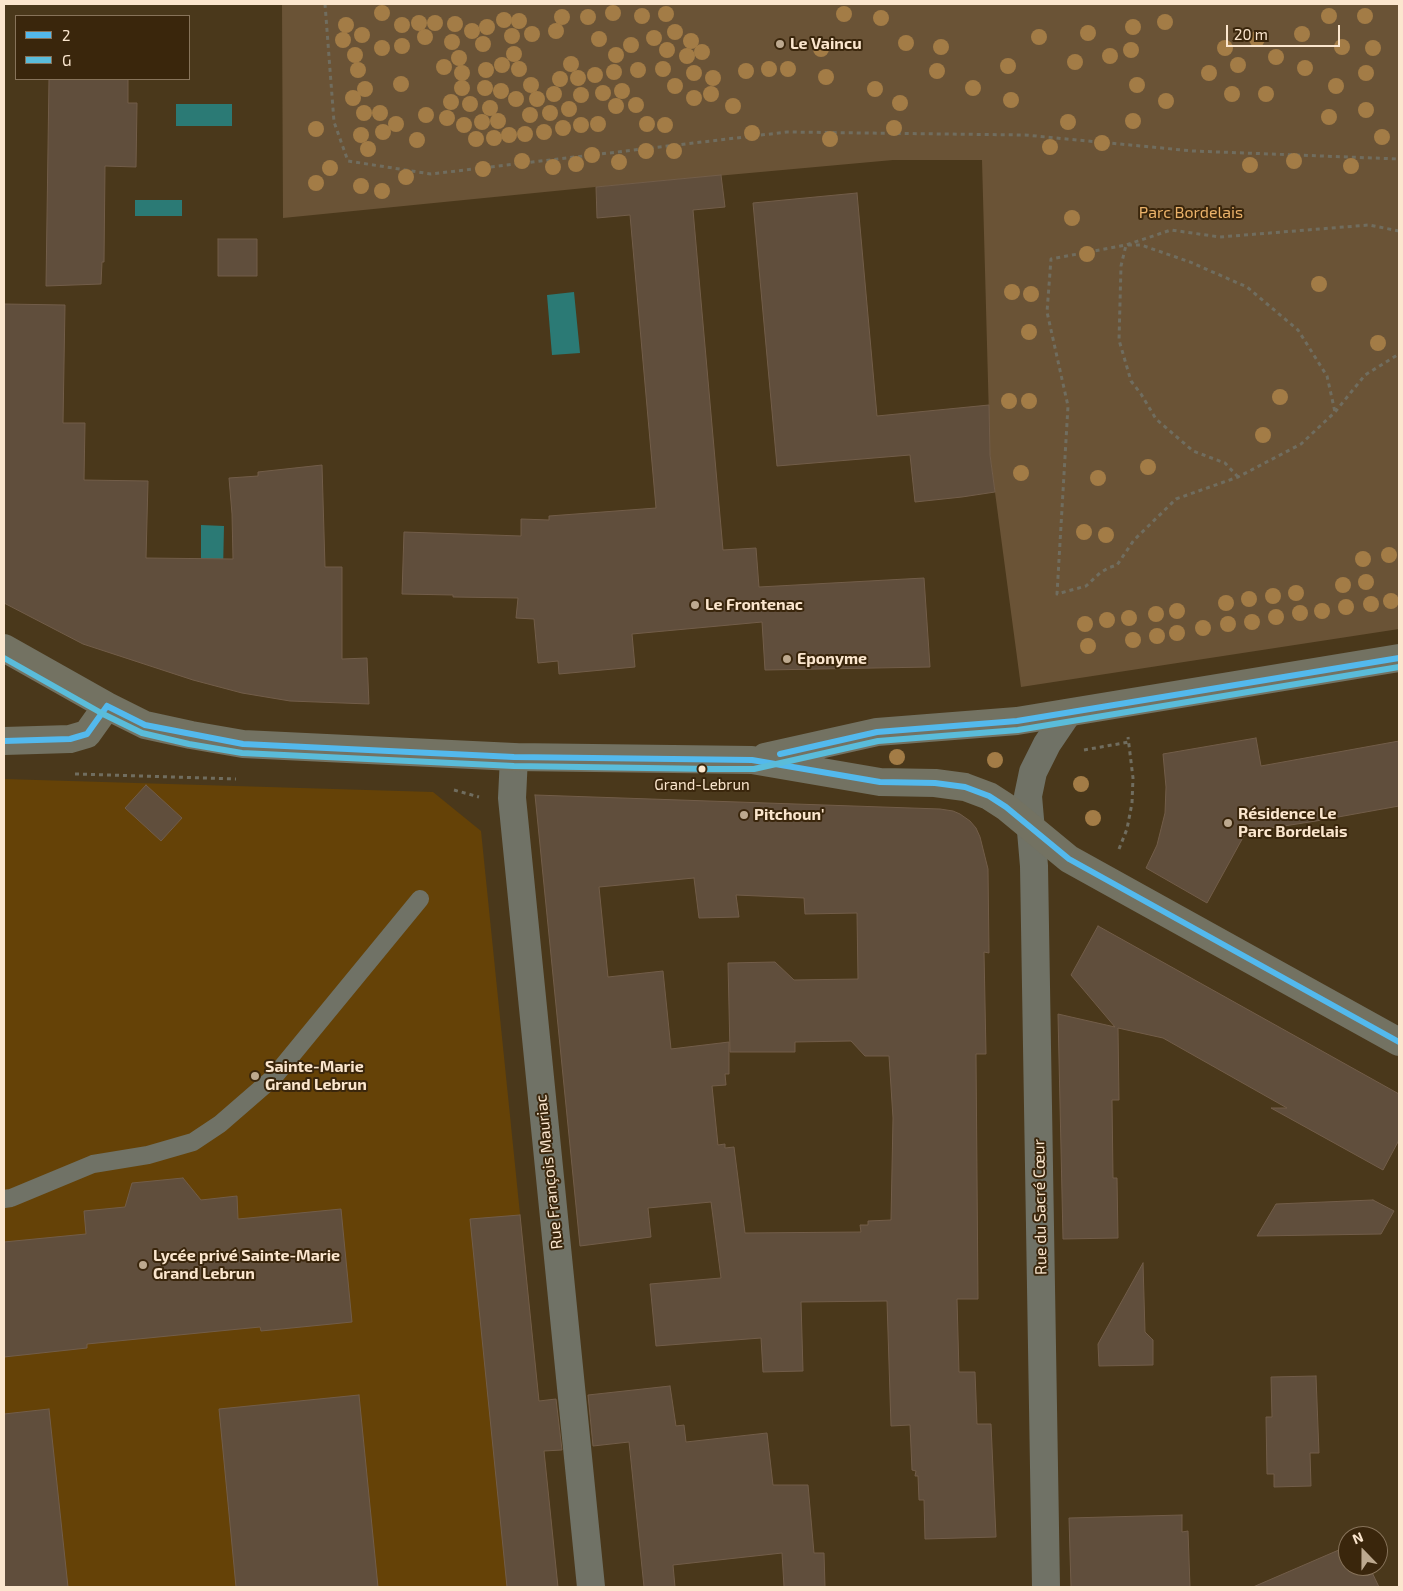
<!DOCTYPE html>
<meta charset="utf-8">
<style>
body{margin:0}
#map{position:relative;width:1403px;height:1591px;overflow:hidden;background:#4a381b;font-family:"Exo 2",sans-serif}
canvas{display:block}
.frame{position:absolute;inset:0;border:5px solid #fbe6ce;pointer-events:none}
.legend{position:absolute;left:15px;top:15px;width:175px;height:65px;box-sizing:border-box;background:#3a260c;border:1px solid #87735a;margin:0;padding:6px 9px;list-style:none;font-size:15px;color:#fbe6ce}
.legend li{display:flex;align-items:center;gap:10px;height:25px}
.legend b{width:25px;border:1px solid #87735a}
.north{position:absolute;left:1338px;top:1526px;width:50px;height:50px;box-sizing:border-box;background:#3a260c;border:1px solid #87735a;border-radius:50%;rotate:338deg;font-size:14px;font-weight:700;line-height:20px;text-align:center;color:#fbe6ce}
.north::after{content:'';display:block;margin:auto;width:18px;height:22px;background:#bda98f;clip-path:polygon(50% 0,100% 100%,50% 72%,0 100%)}
.scale{position:absolute;left:1226px;top:25px;width:114px;height:22px;box-sizing:border-box;border:2px solid #fbe6ce;border-top:0;padding-left:6px;font-size:15px;line-height:18px;white-space:nowrap;color:#fbe6ce;-webkit-text-stroke:4px #3a260c;paint-order:stroke}
</style>
<div id="map">
<canvas width="1403" height="1591"></canvas>
<div class="frame"></div>
<ul class="legend">
<li><b style="height:6px;background:#53b9ed"></b>2</li>
<li><b style="height:6px;background:#5abcda"></b>G</li>
</ul>
<div class="north">N</div>
<div class="scale">20 m</div>
</div>
<script>
const context = document.querySelector('canvas').getContext('2d');
context.lineJoin = 'round';
function fillPath(path, color) {
  context.fillStyle = color;
  context.fill(path, 'evenodd');
}
function shape(rows) {
  const path = new Path2D();
  for (const r of rows) {
    path.moveTo(r[0], r[1]);
    for (let i = 2; i < r.length; i += 2) path.lineTo(r[i], r[i + 1]);
  }
  return path;
}
function strokePath(path, color, width, dash) {
  context.strokeStyle = color;
  context.lineWidth = width;
  context.lineCap = dash ? 'butt' : 'round';
  context.setLineDash(dash || []);
  context.stroke(path);
}
function drawText(font, color, halo, rows, align = 'center') {
  context.font = font + ' "Exo 2",sans-serif';
  context.lineWidth = 4;
  context.setLineDash([]);
  context.textBaseline = 'middle';
  context.strokeStyle = halo;
  context.fillStyle = color;
  for (const [text, x, y, turn = 0] of rows) {
    context.save();
    context.translate(x, y);
    context.rotate((+turn || 0) * Math.PI / 180);
    context.textAlign = isNaN(turn) ? turn : align;
    if (halo) context.strokeText(text, 0, 0);
    context.fillText(text, 0, 0);
    context.restore();
  }
}
fillPath(shape([
 [4,779,433,792,481,831,558,1587,4,1587]
]), '#654207');
fillPath(shape([
 [282,4,1399,4,1399,629,1021,687,990,455,982,160,893,160,595,187,283,218]
]), '#6a5336');
fillPath(shape([
 [176,104,232,104,232,126,176,126],
 [135,200,182,200,182,216,135,216],
 [574,292,580,353,552,355,547,295],
 [201,525,224,526,223,571,201,570]
]), '#2b7a75');
const building = shape([
 [49,79,128,79,128,103,137,103,136,167,105,166,104,262,102,262,101,284,46,286,49,79],
 [721,175,725,207,693,210,723,550,756,548,759,587,924,578,930,667,765,670,762,622,632,634,635,667,559,674,558,661,538,663,534,619,516,618,518,598,453,597,453,595,402,594,404,532,521,536,521,519,549,520,549,516,656,508,630,215,597,218,596,187,721,175],
 [857,193,877,416,989,405,990,455,995,492,962,497,915,502,910,455,777,466,753,203,857,193],
 [218,239,257,239,257,276,218,276,218,239],
 [4,304,65,305,63,423,85,423,84,480,148,481,146,558,233,559,232,514,229,478,258,476,258,472,322,465,325,567,342,567,342,659,367,658,369,704,290,701,242,693,193,680,83,644,4,603,4,304],
 [1256,738,1261,766,1399,741,1399,806,1316,821,1246,832,1207,903,1146,868,1157,845,1165,813,1166,787,1163,754,1256,738],
 [146,785,182,818,161,841,125,808,146,785],
 [535,795,940,809,953,811,960,814,970,821,976,828,980,837,988,869,989,953,984,952,986,1054,976,1054,978,1299,957,1299,959,1372,975,1372,977,1424,991,1424,996,1537,925,1539,924,1500,919,1500,918,1476,915,1476,916,1471,912,1470,910,1425,891,1426,887,1301,801,1302,803,1371,763,1372,761,1338,656,1346,650,1284,721,1278,711,1202,648,1208,651,1237,580,1246,535,795],
 [694,878,699,918,739,917,736,895,804,898,805,914,857,913,858,979,794,980,775,962,728,963,730,1052,795,1052,795,1042,851,1041,865,1056,889,1056,893,1118,891,1220,868,1221,868,1225,860,1225,861,1232,745,1233,734,1147,725,1148,725,1144,718,1145,712,1086,726,1085,725,1074,729,1074,729,1042,671,1049,663,971,608,977,599,887,694,878],
 [1098,926,1399,1094,1399,1140,1383,1170,1271,1108,1287,1108,1163,1038,1118,1028,1119,1100,1112,1100,1113,1178,1117,1178,1118,1238,1063,1239,1058,1014,1115,1027,1071,975,1098,926],
 [183,1178,201,1200,237,1196,238,1219,341,1209,352,1322,261,1331,260,1327,87,1344,87,1348,4,1357,4,1242,86,1234,84,1211,125,1207,132,1183,183,1178],
 [1373,1200,1394,1211,1381,1234,1257,1236,1276,1204,1373,1200],
 [520,1215,539,1401,556,1399,562,1450,544,1451,558,1587,507,1587,470,1219,520,1215],
 [1143,1263,1145,1332,1153,1340,1153,1365,1099,1366,1098,1344,1143,1263],
 [1316,1376,1319,1453,1310,1453,1311,1486,1274,1487,1274,1474,1267,1474,1266,1417,1272,1417,1271,1377,1316,1376],
 [670,1386,676,1426,684,1425,686,1442,767,1433,773,1485,808,1485,814,1553,824,1553,825,1587,784,1587,782,1553,673,1565,675,1587,644,1587,629,1442,593,1446,588,1395,670,1386],
 [359,1395,378,1587,236,1587,219,1409,359,1395],
 [49,1409,68,1587,4,1587,4,1414,49,1409],
 [1182,1515,1182,1532,1188,1531,1190,1587,1071,1587,1069,1518,1182,1515],
 [1348,1546,1348,1566,1369,1566,1379,1587,1253,1587,1348,1546]
]);
fillPath(building, '#604e3c');
strokePath(building, '#725d49', 1);
strokePath(shape([
 [325,4,334,122,348,161,431,174,787,132,1025,135,1193,151,1399,159],
 [1399,231,1369,225,1220,237,1171,230,1126,245,1051,259,1047,312,1068,406,1057,594,1086,586,1100,573,1108,568,1117,565,1134,540,1176,499,1238,477,1301,444,1335,412,1365,375,1399,354],
 [1238,477,1225,463,1193,451,1156,419,1141,394,1131,381,1119,340,1121,266,1126,245,1141,245,1190,262,1247,287,1298,330,1327,376,1335,412],
 [1084,750,1129,742],
 [75,774,236,779],
 [454,790,479,797],
 [1119,849,1127,829,1132,803,1133,778,1128,737]
]), '#706d5f', 3, [4, 4]);
strokePath(shape([
 [4,1199,11,1198,93,1164,148,1155,193,1142,220,1124,273,1078,420,899]
]), '#707266', 18);
strokePath(shape([
 [514,757,512,798,591,1587],
 [1046,1587,1034,866,1028,796,1033,772,1047,744,1068,713]
]), '#707266', 28);
strokePath(shape([
 [4,648,107,706,145,725,191,735,243,744,514,757,752,760,880,782,935,783,965,787,989,796,1006,807,1069,859,1399,1042],
 [4,741,70,739,87,734,107,706],
 [765,757,877,732,1017,721,1399,658]
]), '#737262', 28);
strokePath(shape([
 [107,706,145,725,243,744,514,757,752,760,880,782,935,783,965,787,989,796,1006,807,1069,859,1399,1042],
 [4,741,70,739,87,734,107,706],
 [780,754,877,732,1017,721,1399,658]
]), '#53b9ed', 6);
strokePath(shape([
 [4,658,103,714,142,733,189,744,242,753,514,766,712,769,754,769,878,741,1018,730,1399,667]
]), '#5abcda', 6);
context.fillStyle = '#a37c46';
for (const [x, y] of [
 [382,13],
 [613,13],
 [666,14],
 [844,14],
 [642,16],
 [1329,16],
 [1365,16],
 [562,17],
 [588,17],
 [881,18],
 [504,20],
 [519,21],
 [1165,22],
 [419,23],
 [435,23],
 [455,24],
 [346,25],
 [402,25],
 [487,27],
 [1133,27],
 [472,31],
 [556,31],
 [675,32],
 [1088,33],
 [532,34],
 [1302,34],
 [362,35],
 [512,36],
 [425,37],
 [1039,37],
 [654,38],
 [599,39],
 [1257,39],
 [343,40],
 [691,41],
 [452,42],
 [906,43],
 [483,44],
 [631,45],
 [402,46],
 [941,47],
 [1342,47],
 [382,48],
 [1225,48],
 [1373,48],
 [821,49],
 [667,50],
 [1131,50],
 [702,52],
 [514,54],
 [355,55],
 [616,55],
 [687,56],
 [1110,56],
 [1276,57],
 [459,58],
 [1075,62],
 [571,64],
 [502,65],
 [1238,65],
 [1008,66],
 [444,67],
 [1305,68],
 [519,69],
 [663,69],
 [769,69],
 [788,69],
 [358,70],
 [486,70],
 [638,70],
 [746,71],
 [937,71],
 [614,72],
 [462,73],
 [694,73],
 [1209,73],
 [1366,73],
 [595,75],
 [826,77],
 [578,78],
 [713,78],
 [560,79],
 [401,84],
 [531,85],
 [1137,85],
 [675,86],
 [1336,86],
 [462,88],
 [485,88],
 [973,88],
 [365,89],
 [875,89],
 [501,91],
 [622,91],
 [603,93],
 [554,94],
 [711,94],
 [1232,94],
 [1266,94],
 [581,95],
 [353,98],
 [694,98],
 [516,99],
 [537,99],
 [1011,100],
 [1166,101],
 [451,102],
 [900,103],
 [470,104],
 [636,105],
 [616,106],
 [733,106],
 [490,108],
 [569,109],
 [1366,110],
 [364,113],
 [380,113],
 [550,113],
 [426,115],
 [530,115],
 [1329,117],
 [447,118],
 [498,121],
 [1133,121],
 [482,122],
 [1068,122],
 [396,124],
 [598,124],
 [647,124],
 [464,125],
 [581,125],
 [665,125],
 [563,128],
 [894,128],
 [316,129],
 [383,132],
 [544,132],
 [752,133],
 [525,134],
 [361,135],
 [509,135],
 [1382,137],
 [494,138],
 [476,139],
 [830,139],
 [417,140],
 [1102,143],
 [1050,147],
 [368,149],
 [646,151],
 [674,151],
 [592,155],
 [522,161],
 [1294,161],
 [619,162],
 [576,164],
 [1250,165],
 [1351,166],
 [553,167],
 [330,168],
 [483,169],
 [406,177],
 [316,183],
 [361,186],
 [382,191],
 [1072,218],
 [1087,254],
 [1319,284],
 [1012,292],
 [1031,294],
 [1029,332],
 [1378,343],
 [1280,397],
 [1009,401],
 [1029,401],
 [1263,435],
 [1148,467],
 [1021,473],
 [1098,478],
 [1084,532],
 [1106,535],
 [1389,555],
 [1363,559],
 [1366,582],
 [1343,585],
 [1296,593],
 [1273,596],
 [1249,599],
 [1391,601],
 [1226,603],
 [1371,604],
 [1346,607],
 [1177,611],
 [1322,611],
 [1300,613],
 [1156,614],
 [1276,617],
 [1129,618],
 [1107,620],
 [1252,622],
 [1085,624],
 [1228,624],
 [1203,628],
 [1177,633],
 [1157,636],
 [1133,640],
 [1088,646],
 [897,757],
 [995,760],
 [1081,784],
 [1093,818]
]) {
  context.beginPath();
  context.arc(x, y, 8, 0, 2 * Math.PI);
  context.fill();
}
for (const [x, y, r, color] of [
 [780,44,5,"#bda98f"],
 [695,605,5,"#bda98f"],
 [787,659,5,"#bda98f"],
 [702,769,4.5,"#fbe6ce"],
 [744,815,5,"#bda98f"],
 [1228,823,5,"#bda98f"],
 [255,1076,5,"#bda98f"],
 [143,1265,5,"#bda98f"]
]) {
  const dot = new Path2D();
  dot.arc(x, y, r, 0, 2 * Math.PI);
  context.fillStyle = color;
  context.fill(dot);
  strokePath(dot, '#3a260c', 2);
}
drawText('15px', '#fbe6ce', '#3a260c', [
 ["Grand-Lebrun",702,785]
]);
drawText('bold 16px', '#fbe6ce', '#3a260c', [
 ["Le Vaincu",790,44],
 ["Le Frontenac",705,605],
 ["Eponyme",797,659],
 ["Résidence Le",1238,814],
 ["Parc Bordelais",1238,832],
 ["Pitchoun'",754,815],
 ["Sainte-Marie",265,1067],
 ["Grand Lebrun",265,1085],
 ["Lycée privé Sainte-Marie",153,1256],
 ["Grand Lebrun",153,1274]
], 'left');
drawText('16px', '#ecb36a', '#3a260c', [
 ["Parc Bordelais",1191,213]
]);
drawText('16px', '#fbe6ce', '#3a260c', [
 ["Rue François Mauriac",549,1172,-96],
 ["Rue du Sacré Cœur",1040,1207,-91]
]);
</script>
